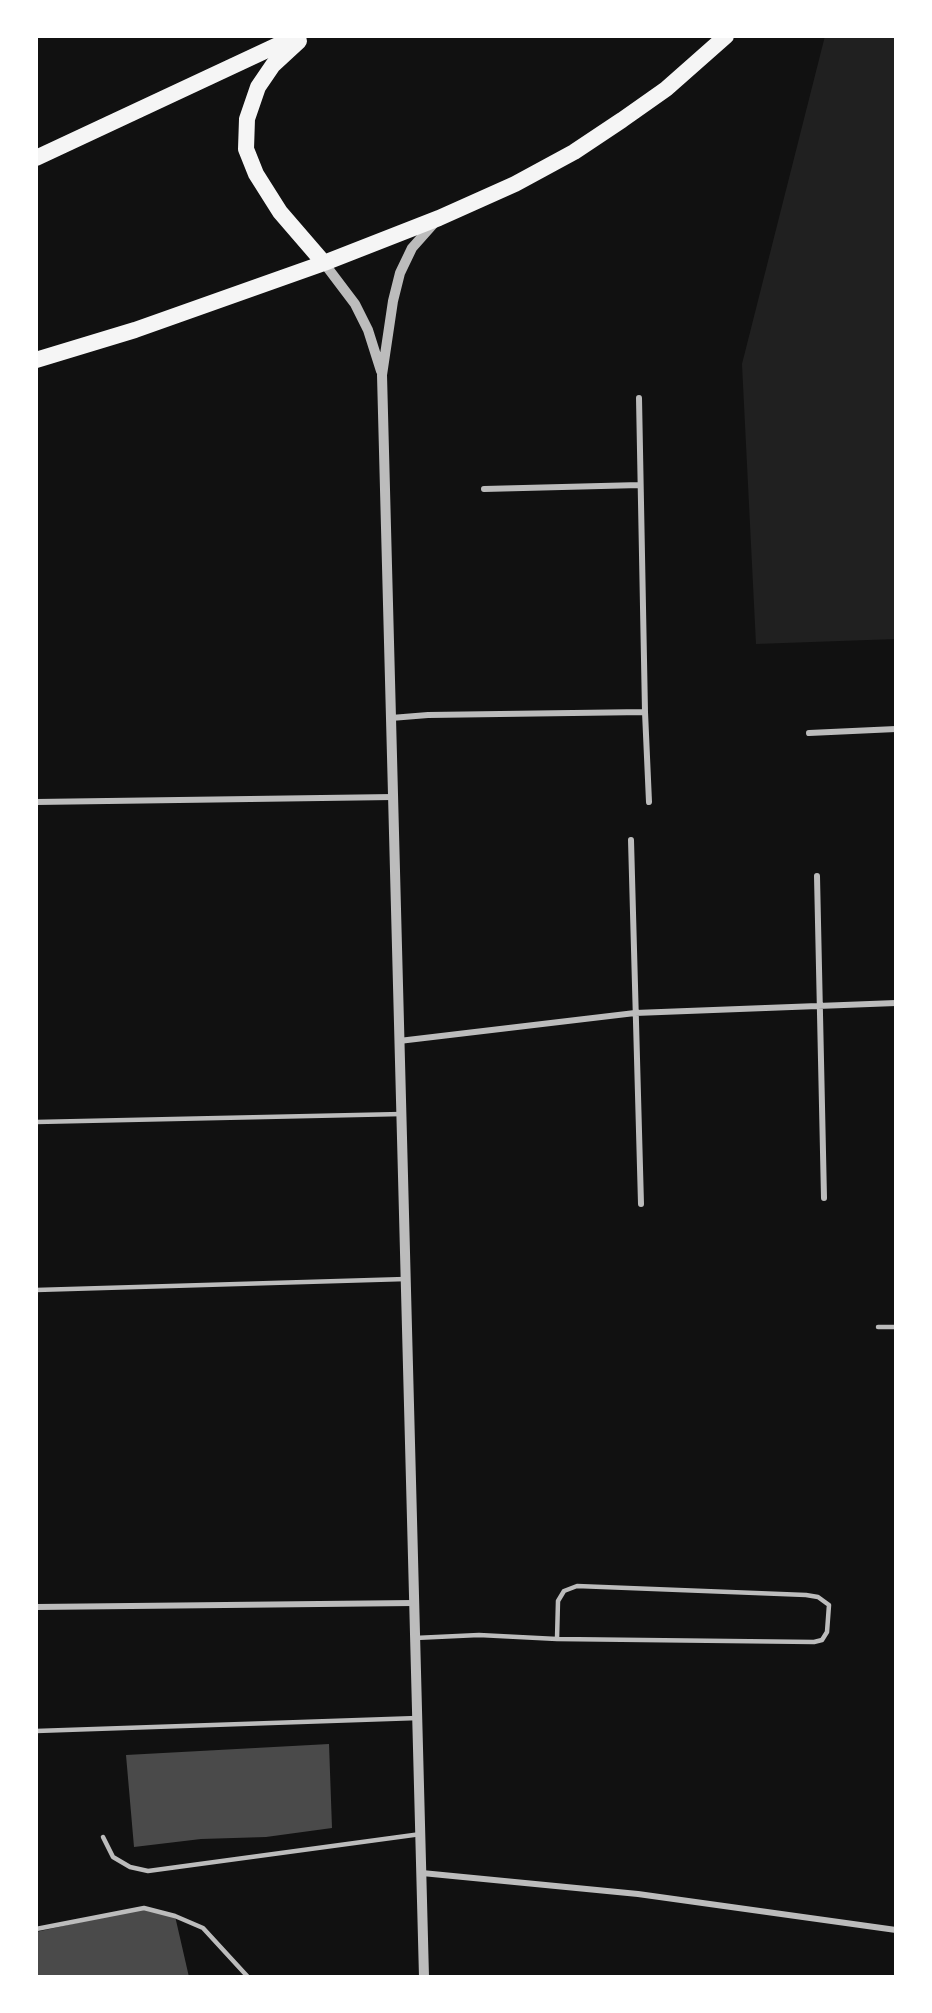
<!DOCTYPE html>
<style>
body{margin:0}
#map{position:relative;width:932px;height:2013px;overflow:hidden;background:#111;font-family:"IBM Plex Serif",serif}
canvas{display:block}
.frame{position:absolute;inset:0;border:38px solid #fff;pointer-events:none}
</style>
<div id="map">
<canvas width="932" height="2013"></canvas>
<div class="frame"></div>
</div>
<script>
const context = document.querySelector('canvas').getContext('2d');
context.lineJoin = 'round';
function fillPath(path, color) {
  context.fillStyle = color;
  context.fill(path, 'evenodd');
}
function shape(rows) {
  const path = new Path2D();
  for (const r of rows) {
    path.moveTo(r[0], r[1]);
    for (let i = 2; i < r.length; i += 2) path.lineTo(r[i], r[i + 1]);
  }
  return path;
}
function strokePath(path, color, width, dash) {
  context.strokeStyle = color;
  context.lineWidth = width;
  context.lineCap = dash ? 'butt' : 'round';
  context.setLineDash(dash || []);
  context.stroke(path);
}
fillPath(shape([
 [825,36,896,36,896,639,756,644,742,364]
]), '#202020');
fillPath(shape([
 [329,1744,332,1828,266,1837,201,1839,134,1847,126,1755],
 [144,1908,175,1916,189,1977,36,1977,36,1932]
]), '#4a4a4a');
strokePath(shape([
 [36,1122,402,1114],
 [36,1290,406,1279],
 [878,1327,896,1327],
 [415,1638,479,1635,557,1639,814,1642,822,1640,827,1632,829,1605,818,1597,806,1595,577,1586,564,1591,558,1601,557,1639],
 [36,1731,418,1718],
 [103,1837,113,1857,130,1867,148,1871,421,1834],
 [36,1929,144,1908,175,1916,203,1928,248,1977]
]), '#bcbcbc', 4.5);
strokePath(shape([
 [639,398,645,712,649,802],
 [484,489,640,485],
 [391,718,428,715,645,712],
 [809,733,896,729],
 [36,802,393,797],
 [631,840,641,1204],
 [817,876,824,1198],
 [399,1041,635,1013,896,1003],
 [36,1607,414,1603],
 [422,1873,638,1894,896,1930]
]), '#bcbcbc', 6);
strokePath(shape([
 [324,263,355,304,368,330,381,371],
 [424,1977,382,375,393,301,400,273,412,248,436,221]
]), '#bcbcbc', 10);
strokePath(shape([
 [299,41,273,65,258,87,247,119,246,149,256,174,280,212,324,263],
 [36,158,297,36],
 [36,360,135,330,324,263,439,218,515,184,574,152,622,120,666,89,726,36]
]), '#f5f5f5', 16);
</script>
